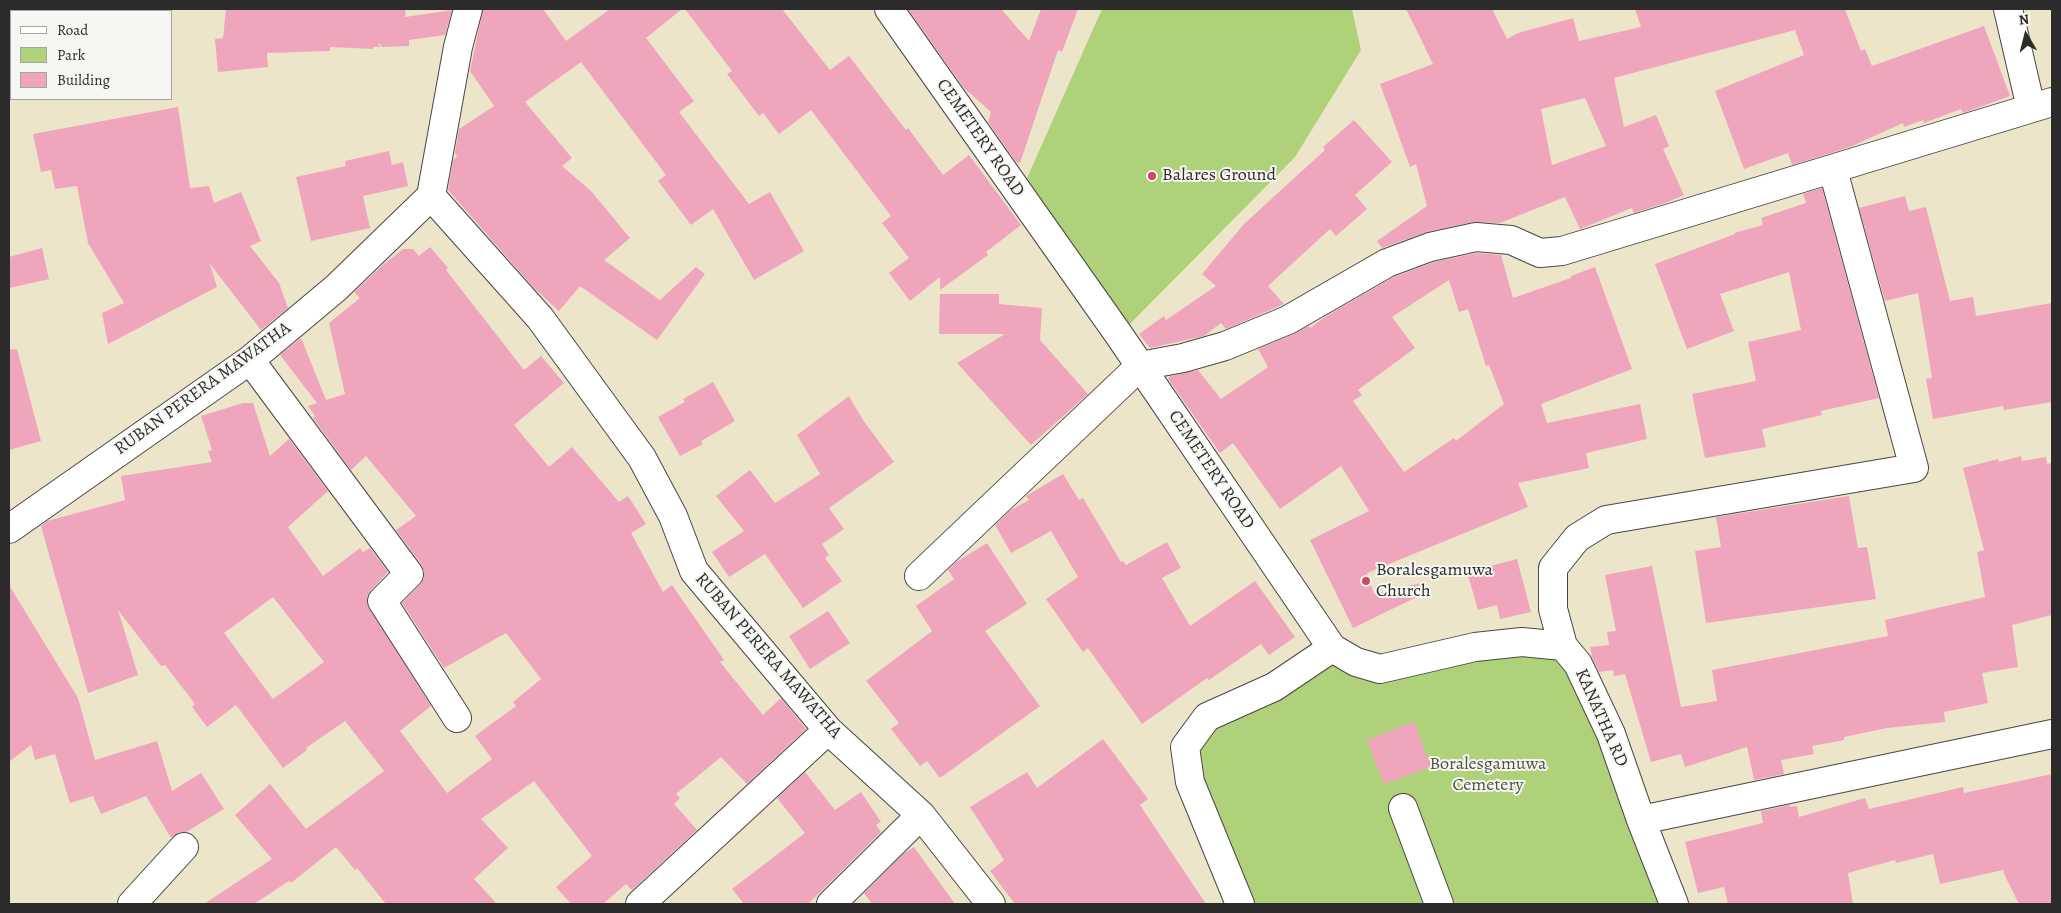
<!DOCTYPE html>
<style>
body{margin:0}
#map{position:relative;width:2061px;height:913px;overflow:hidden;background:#ede5ca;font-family:Alegreya,serif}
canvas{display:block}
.frame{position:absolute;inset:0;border:10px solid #2b2b2b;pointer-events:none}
.legend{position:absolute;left:10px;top:10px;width:162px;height:90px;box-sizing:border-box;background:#f6f6f2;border:1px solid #a5a5a2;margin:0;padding:6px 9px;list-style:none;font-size:15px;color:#2b2b2b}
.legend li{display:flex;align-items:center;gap:10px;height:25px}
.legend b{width:25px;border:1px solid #a5a5a2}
.north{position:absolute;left:2001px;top:10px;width:50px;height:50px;-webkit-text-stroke:4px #f6f6f2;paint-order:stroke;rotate:352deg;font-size:14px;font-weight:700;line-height:20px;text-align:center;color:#2b2b2b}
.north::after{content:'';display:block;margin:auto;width:18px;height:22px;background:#2b2b2b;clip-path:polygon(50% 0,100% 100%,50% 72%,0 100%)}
</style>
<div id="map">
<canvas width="2061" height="913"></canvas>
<div class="frame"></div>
<ul class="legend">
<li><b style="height:6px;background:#fff"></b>Road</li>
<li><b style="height:14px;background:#afd17a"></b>Park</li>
<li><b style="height:14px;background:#efa6bd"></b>Building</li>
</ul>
<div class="north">N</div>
</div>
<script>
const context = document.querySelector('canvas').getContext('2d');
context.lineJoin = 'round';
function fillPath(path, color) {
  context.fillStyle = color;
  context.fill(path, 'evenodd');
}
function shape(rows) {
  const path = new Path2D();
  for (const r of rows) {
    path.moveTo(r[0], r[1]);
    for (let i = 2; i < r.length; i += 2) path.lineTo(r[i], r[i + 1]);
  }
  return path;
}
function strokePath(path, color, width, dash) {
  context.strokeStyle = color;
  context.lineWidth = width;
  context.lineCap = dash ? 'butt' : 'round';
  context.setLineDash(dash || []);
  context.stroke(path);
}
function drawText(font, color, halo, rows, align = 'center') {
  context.font = font + ' Alegreya,serif';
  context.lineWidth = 4;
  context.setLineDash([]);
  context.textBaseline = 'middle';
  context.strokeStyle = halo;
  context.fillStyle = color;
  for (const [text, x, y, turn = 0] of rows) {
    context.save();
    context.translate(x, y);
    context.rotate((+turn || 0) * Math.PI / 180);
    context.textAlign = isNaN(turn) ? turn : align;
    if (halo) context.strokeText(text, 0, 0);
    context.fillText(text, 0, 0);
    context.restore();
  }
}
fillPath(shape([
 [1102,9,1352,9,1361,50,1295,157,1119,335,1020,194],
 [1563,646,1674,904,1240,904,1190,782,1207,717,1332,648,1356,662]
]), '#afd17a');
fillPath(shape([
 [226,9,406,9,405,17,452,10,445,35,409,40,409,46,382,47,378,42,380,47,373,47,373,49,330,47,330,51,267,53,268,67,218,72,215,39,223,38],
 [483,9,543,9,566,41,610,9,682,9,646,38,694,101,679,112,749,204,770,192,804,251,754,280,713,209,691,225,658,181,666,175,581,62,525,102,572,158,562,166,591,191,630,238,604,260,660,300,696,267,705,274,657,340,580,286,559,311,534,288,448,190,453,160,457,157,455,153,459,129,494,106,470,71],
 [685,9,782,9,830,70,849,56,906,130,908,128,943,175,969,155,1021,225,986,252,988,255,940,290,940,277,910,301,889,273,909,258,882,223,891,216,811,110,779,134,763,113,759,116,727,74,732,71],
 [908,9,1001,9,1029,41,1041,9,1078,9,1062,52,1058,50,1020,163,1016,162,988,122,991,112,964,88],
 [1406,9,1492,9,1507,39,1518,33,1573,18,1579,41,1641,27,1635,9,1845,9,1861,51,1865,49,1872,66,1984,26,2010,96,1966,112,1963,113,1961,109,1924,123,1923,120,1904,127,1903,123,1850,147,1792,165,1788,153,1744,169,1715,91,1804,55,1795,30,1614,78,1624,127,1656,115,1669,146,1663,149,1684,195,1665,203,1634,213,1632,208,1580,229,1565,197,1500,223,1473,222,1427,232,1382,248,1377,241,1427,206,1416,164,1410,167,1380,84,1433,64],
 [1585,98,1606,146,1552,165,1541,109],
 [178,107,190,188,209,186,214,203,241,192,261,241,250,246,279,283,288,308,261,330,210,264,217,287,108,344,102,313,124,303,88,243,77,186,55,189,51,170,41,172,33,134],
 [1354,120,1392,162,1355,195,1367,209,1336,236,1330,229,1268,286,1284,304,1226,329,1221,323,1204,336,1150,348,1139,334,1164,316,1166,320,1216,286,1202,274,1244,224,1325,150,1323,147],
 [389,151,392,165,403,162,408,186,363,196,370,228,311,241,296,177,346,166,345,161],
 [1822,188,1879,398,1821,411,1822,415,1762,429,1766,447,1705,458,1692,394,1756,381,1748,342,1801,330,1789,272,1720,294,1734,331,1687,349,1655,264,1735,234,1734,233,1763,225,1761,218,1806,203,1803,194],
 [1905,196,1909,211,1926,207,1950,301,1973,297,1976,316,2052,303,2052,402,2004,410,2003,406,1933,419,1926,379,1932,378,1918,293,1885,301,1859,208],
 [430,247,448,268,446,270,524,370,541,356,564,383,514,425,549,467,572,447,619,502,628,496,646,524,631,533,663,592,672,585,724,660,720,662,763,715,781,698,806,729,747,784,721,757,676,794,680,798,674,804,697,830,632,890,626,884,603,904,571,904,556,887,592,856,534,781,481,819,508,848,474,879,497,904,386,904,357,868,355,870,336,847,291,883,289,881,254,904,204,904,272,859,235,815,270,784,306,829,384,771,345,721,306,748,307,750,283,768,236,705,207,727,192,707,195,704,165,665,161,666,118,610,138,675,88,693,41,526,47,521,125,500,121,476,212,462,208,451,212,450,201,416,243,403,253,403,270,456,289,439,328,491,288,527,323,576,360,548,363,552,370,548,388,572,371,590,367,596,367,603,431,706,400,731,447,793,492,759,475,736,516,706,513,702,541,679,506,633,444,668,402,603,420,585,424,578,424,572,422,565,396,530,416,516,366,456,351,470,313,418,315,416,308,406,317,403,280,355,301,338,326,400,345,394,329,323,360,298,354,292,384,264,403,249,413,249,419,256],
 [273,597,324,662,273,699,224,633],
 [42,248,49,279,9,288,9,257],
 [1477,253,1501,255,1513,298,1571,278,1571,276,1595,267,1632,369,1541,404,1547,423,1640,404,1647,439,1586,453,1589,468,1518,483,1528,507,1367,573,1374,594,1421,583,1425,593,1353,628,1310,540,1369,511,1341,466,1280,509,1233,443,1220,453,1168,379,1170,376,1198,370,1221,399,1268,367,1258,349,1294,334,1309,326,1310,328,1328,315,1394,277,1434,262],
 [1449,280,1459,312,1468,309,1486,366,1489,365,1504,404,1456,441,1454,438,1404,472,1353,401,1362,395,1358,390,1415,348,1392,317],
 [940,294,999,294,999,304,1042,308,1040,340,1088,394,1031,445,957,363,1005,334,939,334],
 [17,349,41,441,9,450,9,350],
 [713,382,735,421,701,441,703,444,680,456,658,417,685,402,683,399],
 [849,396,863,420,894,462,829,508,844,529,822,544,829,555,825,558,842,581,803,608,765,554,729,577,712,552,744,531,716,496,750,470,775,503,820,474,797,435],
 [2021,456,2022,461,2046,457,2047,464,2052,463,2052,615,2012,625,2018,667,1982,673,1988,703,1944,712,1945,722,1887,728,1844,737,1844,740,1812,746,1814,754,1781,760,1784,774,1754,780,1747,747,1685,767,1681,754,1651,762,1625,674,1614,676,1613,670,1599,672,1592,657,1590,647,1609,645,1607,632,1616,631,1605,575,1652,566,1681,707,1717,701,1712,670,1888,636,1885,620,1985,597,1977,552,1984,550,1963,468,1998,459,1999,462],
 [1063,474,1079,500,1083,498,1121,562,1123,561,1126,565,1167,542,1181,568,1162,578,1190,626,1255,581,1295,637,1269,655,1261,644,1209,680,1207,678,1142,724,1088,648,1083,652,1046,599,1078,577,1051,531,1011,553,995,525,1011,510,1029,500,1026,496],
 [1849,496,1858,548,1867,547,1876,599,1706,623,1695,551,1721,547,1716,517],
 [987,543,1027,604,985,631,1040,706,940,778,927,761,920,766,891,729,899,723,866,681,932,631,916,606,954,579,948,570,955,563],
 [1517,559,1531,612,1500,619,1497,605,1478,610,1467,572],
 [9,585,78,698,95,760,157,741,172,791,201,773,224,809,186,832,179,832,171,838,146,796,101,814,93,796,70,803,55,754,35,760,31,745,9,762],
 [828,611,850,643,810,669,789,636],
 [1414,722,1431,767,1384,784,1367,740],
 [1103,739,1148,799,1140,805,1206,904,1015,904,990,871,1004,860,970,807,1027,772,1037,788],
 [805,772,835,810,861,792,881,822,876,825,881,832,808,904,744,904,732,889,805,833,777,798],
 [2052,774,2052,904,2019,904,2005,876,2003,870,1940,884,1933,854,1896,863,1895,860,1848,873,1853,904,1728,904,1724,887,1698,893,1685,842,1763,823,1761,811,1790,805,1790,807,1797,806,1799,817,1865,798,1869,809,1963,787,1964,793],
 [914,847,955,904,872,904,864,893,903,854]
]), '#efa6bd');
const minor = shape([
 [468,9,458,47,431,196,540,318,642,458,673,516,694,571,828,730,921,815,991,904],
 [889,9,1119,335,1332,648,1274,687,1207,717,1185,747,1190,782,1240,904],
 [2008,9,2031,108],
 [250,360,409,574,382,601,457,718],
 [9,529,250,360,336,288,431,196],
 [919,576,1140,366,1183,358,1225,346,1288,320,1387,263,1430,247,1476,237,1511,240,1540,253,1562,251,2052,102],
 [1563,646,1553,609,1553,568,1577,538,1606,520,1914,468,1833,170],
 [1332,648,1356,662,1380,669,1475,647,1522,642,1563,646,1578,664,1611,734,1641,820,1674,904],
 [1403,808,1439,904],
 [1641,820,2052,734],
 [132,904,184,847],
 [640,904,828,730],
 [831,904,921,815]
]);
strokePath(minor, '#484743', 30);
strokePath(minor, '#fff', 28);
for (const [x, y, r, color] of [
 [1152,176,5,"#d1495b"],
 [1366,581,5,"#d1495b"]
]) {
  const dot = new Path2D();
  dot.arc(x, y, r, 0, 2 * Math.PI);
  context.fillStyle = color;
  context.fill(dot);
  strokePath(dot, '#f6f6f2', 2);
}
drawText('18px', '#2b2b2b', '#f6f6f2', [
 ["CEMETERY ROAD",980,138,55],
 ["RUBAN PERERA MAWATHA",203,389,-36],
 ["CEMETERY ROAD",1211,470,56],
 ["RUBAN PERERA MAWATHA",768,656,49],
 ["KANATHA RD",1601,718,66]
]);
drawText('18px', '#2b2b2b', '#f6f6f2', [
 ["Balares Ground",1162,176],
 ["Boralesgamuwa",1376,571],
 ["Church",1376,592]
], 'left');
drawText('18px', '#4c543f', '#f6f6f2', [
 ["Boralesgamuwa",1488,765],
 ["Cemetery",1488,786]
]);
</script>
